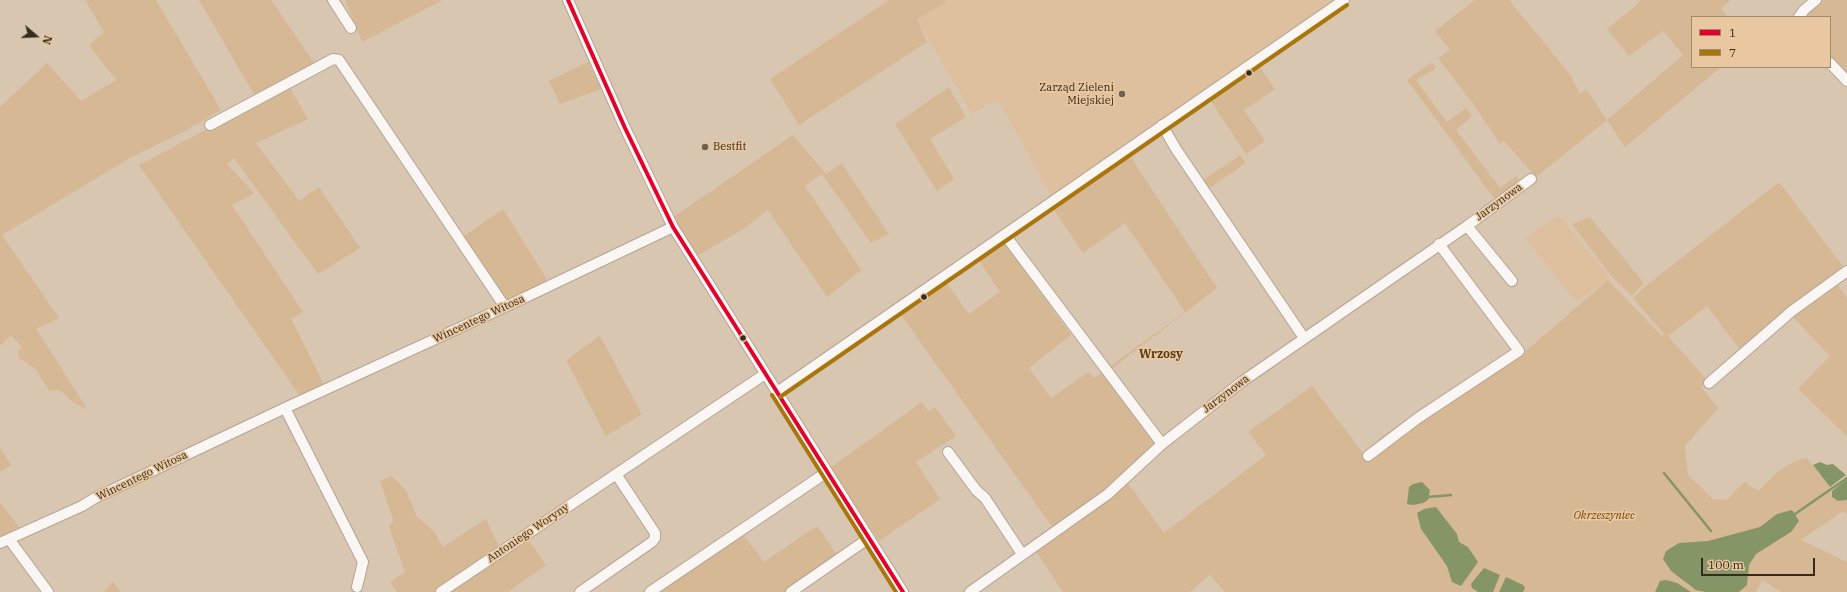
<!DOCTYPE html>
<meta charset="utf-8">
<style>
body{margin:0}
#map{position:relative;width:1847px;height:592px;overflow:hidden;background:#d8c6b1;font-family:"IBM Plex Serif",serif}
canvas{display:block}
.legend{position:absolute;left:1691px;top:16px;width:140px;height:52px;box-sizing:border-box;background:#e8c7a1;border:1px solid #a1896b;margin:0;padding:5px 7px;list-style:none;font-size:12px;color:#372b1b}
.legend li{display:flex;align-items:center;gap:8px;height:20px}
.legend b{width:20px;border:1px solid #a1896b}
.north{position:absolute;left:16px;top:16px;width:40px;height:40px;-webkit-text-stroke:3px #e8c7a1;paint-order:stroke;rotate:109deg;font-size:11px;font-weight:700;line-height:16px;text-align:center;color:#372b1b}
.north::after{content:'';display:block;margin:auto;width:14px;height:18px;background:#372b1b;clip-path:polygon(50% 0,100% 100%,50% 72%,0 100%)}
.scale{position:absolute;left:1701px;top:558px;width:114px;height:18px;box-sizing:border-box;border:2px solid #372b1b;border-top:0;padding-left:5px;font-size:12px;line-height:14px;white-space:nowrap;color:#372b1b;-webkit-text-stroke:3px #e8c7a1;paint-order:stroke}
</style>
<div id="map">
<canvas width="1847" height="592"></canvas>
<ul class="legend">
<li><b style="height:5px;background:#e4002b"></b>1</li>
<li><b style="height:5px;background:#aa750b"></b>7</li>
</ul>
<div class="north">N</div>
<div class="scale">100 m</div>
</div>
<script>
const context = document.querySelector('canvas').getContext('2d');
context.lineJoin = 'round';
function fillPath(path, color) {
  context.fillStyle = color;
  context.fill(path, 'evenodd');
}
function shape(rows) {
  const path = new Path2D();
  for (const r of rows) {
    path.moveTo(r[0], r[1]);
    for (let i = 2; i < r.length; i += 2) path.lineTo(r[i], r[i + 1]);
  }
  return path;
}
function strokePath(path, color, width, dash) {
  context.strokeStyle = color;
  context.lineWidth = width;
  context.lineCap = dash ? 'butt' : 'round';
  context.setLineDash(dash || []);
  context.stroke(path);
}
function drawText(font, color, halo, rows, align = 'center') {
  context.font = font + ' "IBM Plex Serif",serif';
  context.lineWidth = 3.5;
  context.setLineDash([]);
  context.textBaseline = 'middle';
  context.strokeStyle = halo;
  context.fillStyle = color;
  for (const [text, x, y, turn = 0] of rows) {
    context.save();
    context.translate(x, y);
    context.rotate((+turn || 0) * Math.PI / 180);
    context.textAlign = isNaN(turn) ? turn : align;
    if (halo) context.strokeText(text, 0, 0);
    context.fillText(text, 0, 0);
    context.restore();
  }
}
fillPath(shape([
 [945,0,1336,0,1051,196,998,99,972,114,917,19,946,2],
 [1559,215,1610,278,1577,302,1525,238]
]), '#dec09e');
fillPath(shape([
 [85,0,156,0,221,110,187,130,130,158,2,235,59,318,36,329,88,410,71,401,64,393,58,390,49,391,36,369,19,358,18,350,22,347,11,335,0,346,0,107,47,63,81,101,116,80,89,45,104,32],
 [199,0,271,0,317,67,288,84,308,119,256,143,299,201,319,187,360,248,318,274,234,158,227,164,254,193,232,205,303,312,291,319,324,385,300,396,139,165,211,127,255,96],
 [345,0,443,0,362,42],
 [889,0,945,0,946,2,917,19,927,42,799,125,770,79],
 [1475,0,1509,0,1573,78,1572,80,1580,93,1587,90,1607,120,1683,55,1663,31,1629,56,1607,29,1640,2,1639,0,1731,0,1721,8,1728,17,1692,17,1692,67,1721,67,1625,147,1607,120,1536,177,1504,141,1500,144,1471,101,1438,58,1450,50,1435,31],
 [1822,0,1847,0,1847,77,1830,57,1830,17,1809,17,1806,13],
 [588,62,601,89,560,104,549,81],
 [1432,62,1436,68,1416,80,1447,122,1466,108,1472,116,1456,130,1500,188,1516,176,1521,182,1496,201,1407,80],
 [1259,66,1275,89,1244,110,1265,141,1246,154,1210,100],
 [949,87,966,117,930,139,954,179,937,191,895,124],
 [793,135,826,174,847,160,842,164,889,234,871,243,822,174,805,186,861,270,827,297,768,210,743,229,695,257,672,218],
 [1240,155,1246,163,1208,189,1203,180],
 [1130,156,1217,288,1110,370,1168,444,1127,482,1164,533,1266,455,1248,432,1312,386,1363,453,1383,436,1423,407,1447,393,1476,382,1527,350,1608,280,1662,336,1664,334,1633,298,1647,285,1779,182,1844,268,1741,351,1707,306,1668,336,1707,380,1701,387,1718,408,1685,446,1688,475,1713,499,1727,500,1744,482,1758,491,1777,472,1795,461,1807,458,1830,487,1832,496,1838,501,1847,500,1847,514,1842,512,1801,540,1847,562,1847,592,1781,592,1762,580,1756,592,1225,592,1210,575,1190,592,1063,592,1036,551,1053,528,901,315,945,281,969,314,1000,292,978,259,1004,242,1071,335,1029,368,1051,398,1089,372,1094,378,1185,312,1125,223,1083,253,1054,210,1054,207],
 [503,209,553,289,514,308,508,304,461,238],
 [1590,217,1644,283,1632,296,1612,277,1572,224],
 [1836,283,1847,298,1847,436,1798,389,1830,356,1793,317],
 [600,336,642,414,606,436,566,360],
 [922,402,929,412,935,407,956,436,916,462,940,499,879,541,830,468],
 [0,448,11,465,0,472],
 [392,476,405,489,417,517,433,530,443,547,486,519,499,547,527,538,546,565,508,592,397,592,390,582,405,572,389,527,393,520,380,481],
 [0,502,20,528,0,538],
 [817,526,838,556,785,592,653,592,741,532,764,562],
 [113,581,120,592,104,592]
]), '#d7b894');
fillPath(shape([
 [1820,462,1827,465,1833,464,1846,475,1830,487,1813,465],
 [1847,479,1847,500,1838,501,1832,497,1832,491],
 [1422,482,1430,490,1428,500,1423,503,1413,505,1407,504,1409,487,1413,484],
 [1436,507,1457,534,1459,542,1468,547,1478,562,1461,586,1452,582,1447,566,1421,529,1417,513,1424,509],
 [1792,510,1799,521,1791,532,1756,554,1749,565,1747,585,1739,592,1705,592,1696,590,1671,571,1663,559,1666,551,1679,543,1708,541,1760,527,1777,514],
 [1484,568,1500,575,1493,592,1478,592,1472,588,1471,584,1474,580],
 [1506,577,1523,585,1525,588,1523,592,1499,592],
 [1666,580,1677,583,1691,592,1655,592,1660,581]
]), '#869567');
strokePath(shape([
 [1664,473,1711,531],
 [1428,497,1451,495],
 [1795,514,1847,478]
]), '#869567', 2.5);
const minor = shape([
 [333,0,351,28],
 [568,0,625,128,673,227,903,592],
 [1799,17,1804,10,1816,0],
 [1830,63,1847,81],
 [210,125,333,59,339,60,505,307],
 [1162,125,1176,149,1304,338],
 [1467,226,1512,281],
 [1005,235,1162,444],
 [1709,383,1792,311,1847,271],
 [777,392,1344,0],
 [285,408,363,562,357,587],
 [948,452,976,490,985,498,1022,554],
 [1368,456,1418,418,1519,351,1439,244],
 [9,539,48,592],
 [0,543,82,506,95,498,285,408,505,307,673,227],
 [441,592,765,374],
 [580,592,652,542,655,538,655,533,616,474],
 [650,592,827,472],
 [791,592,869,538],
 [970,592,1108,494,1162,444,1243,381,1467,226,1531,179]
]);
strokePath(minor, '#b3a494', 12);
strokePath(minor, '#f9f6f3', 10);
strokePath(shape([
 [568,0,625,128,673,227,903,592]
]), '#e4002b', 4);
strokePath(shape([
 [772,395,896,592],
 [780,397,1347,5]
]), '#aa750b', 4);
for (const [x, y, r, color] of [
 [1249,73,3.5,"#372b1b"],
 [1122,94,4,"#6f6150"],
 [705,147,4,"#6f6150"],
 [924,297,3.5,"#372b1b"],
 [743,338,3.5,"#372b1b"]
]) {
  const dot = new Path2D();
  dot.arc(x, y, r, 0, 2 * Math.PI);
  context.fillStyle = color;
  context.fill(dot);
  strokePath(dot, '#e8c7a1', 1.5);
}
drawText('11px', '#372b1b', '#e8c7a1', [
 ["Zarząd Zieleni",1114,88],
 ["Miejskiej",1114,101],
 ["Bestfit",713,147,"left"]
], 'right');
drawText('11px', '#372b1b', '#e8c7a1', [
 ["Jarzynowa",1499,202,-36],
 ["Wincentego Witosa",479,319,-25],
 ["Jarzynowa",1226,394,-37],
 ["Wincentego Witosa",142,476,-26],
 ["Antoniego Woryny",528,533,-34]
]);
drawText('italic 11px', '#714700', '#e8c7a1', [
 ["Okrzeszyniec",1604,516]
]);
drawText('bold 12px', '#583d19', '#e8c7a1', [
 ["Wrzosy",1161,355]
]);
</script>
